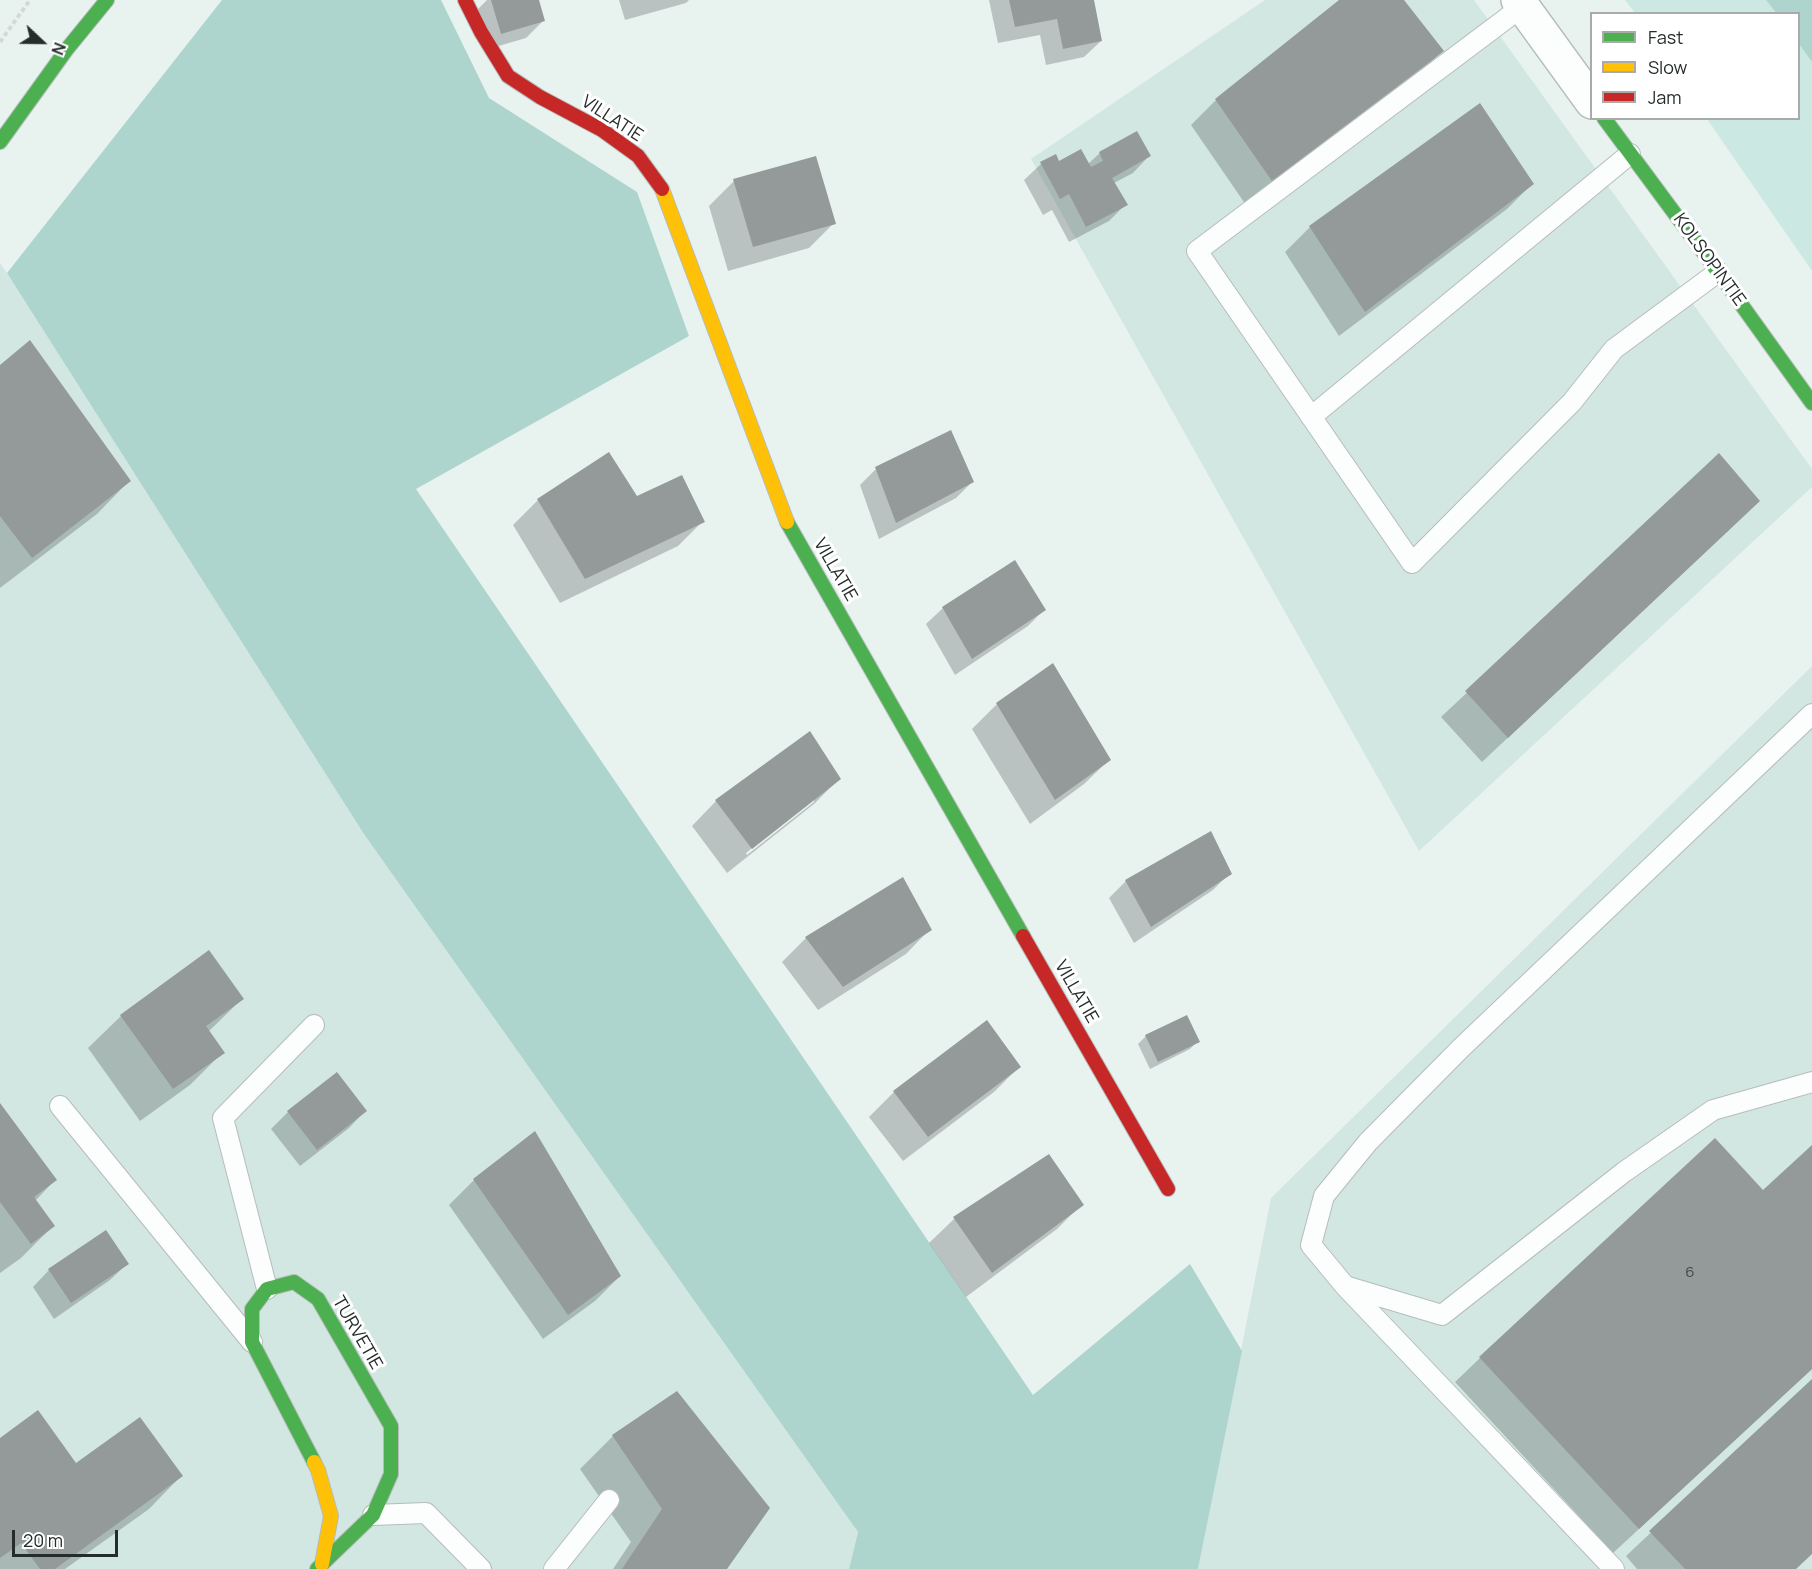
<!DOCTYPE html>
<style>
body{margin:0}
#map{position:relative;width:1812px;height:1569px;overflow:hidden;background:#e8f3f0;font-family:Manrope,sans-serif}
canvas{display:block}
.legend{position:absolute;left:1590px;top:12px;width:210px;height:108px;box-sizing:border-box;background:#fff;border:2px solid #a8abaa;margin:0;padding:8px 10px;list-style:none;font-size:18px;color:#252d2b}
.legend li{display:flex;align-items:center;gap:12px;height:30px}
.legend b{width:30px;border:2px solid #a8abaa}
.north{position:absolute;left:12px;top:12px;width:60px;height:60px;-webkit-text-stroke:4px #fff;paint-order:stroke;rotate:112deg;font-size:16px;font-weight:700;line-height:24px;text-align:center;color:#252d2b}
.north::after{content:'';display:block;margin:auto;width:21px;height:27px;background:#252d2b;clip-path:polygon(50% 0,100% 100%,50% 72%,0 100%)}
.scale{position:absolute;left:12px;top:1530px;width:106px;height:27px;box-sizing:border-box;border:3px solid #252d2b;border-top:0;padding-left:8px;font-size:18px;line-height:21px;white-space:nowrap;color:#252d2b;-webkit-text-stroke:4px #fff;paint-order:stroke}
</style>
<div id="map">
<canvas width="1812" height="1569"></canvas>
<ul class="legend">
<li><b style="height:8px;background:#4caf50"></b>Fast</li>
<li><b style="height:8px;background:#ffc107"></b>Slow</li>
<li><b style="height:8px;background:#c62828"></b>Jam</li>
</ul>
<div class="north">N</div>
<div class="scale">20 m</div>
</div>
<script>
const context = document.querySelector('canvas').getContext('2d');
context.lineJoin = 'round';
function fillPath(path, color) {
  context.fillStyle = color;
  context.fill(path, 'evenodd');
}
function shape(rows) {
  const path = new Path2D();
  for (const r of rows) {
    path.moveTo(r[0], r[1]);
    for (let i = 2; i < r.length; i += 2) path.lineTo(r[i], r[i + 1]);
  }
  return path;
}
function strokePath(path, color, width, dash) {
  context.strokeStyle = color;
  context.lineWidth = width;
  context.lineCap = dash ? 'butt' : 'round';
  context.setLineDash(dash || []);
  context.stroke(path);
}
function drawText(font, color, halo, rows, align = 'center') {
  context.font = font + ' Manrope,sans-serif';
  context.lineWidth = 6;
  context.setLineDash([]);
  context.textBaseline = 'middle';
  context.strokeStyle = halo;
  context.fillStyle = color;
  for (const [text, x, y, turn = 0] of rows) {
    context.save();
    context.translate(x, y);
    context.rotate((+turn || 0) * Math.PI / 180);
    context.textAlign = isNaN(turn) ? turn : align;
    if (halo) context.strokeText(text, 0, 0);
    context.fillText(text, 0, 0);
    context.restore();
  }
}
fillPath(shape([
 [1265,0,1474,0,1812,469,1812,487,1419,851,1031,159],
 [0,263,858,1532,849,1569,0,1569],
 [1812,666,1812,1569,1198,1569,1271,1198]
]), '#d3e7e2');
fillPath(shape([
 [1625,0,1766,0,1776,13,1635,13],
 [1799,44,1812,62,1812,271,1707,119,1798,118]
]), '#cbe8e2');
fillPath(shape([
 [222,0,441,0,489,98,637,192,689,336,416,489,1033,1395,1190,1264,1242,1351,1198,1569,849,1569,858,1532,364,834,7,273],
 [1766,0,1812,0,1812,62,1799,44,1798,14,1776,13]
]), '#aed5cd');
fillPath(shape([
 [487,0,537,0,543,21,526,38,485,50,474,13],
 [619,0,689,0,686,3,625,20],
 [989,0,1092,0,1101,41,1084,57,1046,65,1040,35,998,43],
 [1342,0,1402,0,1442,51,1417,76,1246,205,1191,125,1216,100],
 [1100,153,1149,156,1133,173,1114,183,1126,204,1109,221,1069,242,1052,210,1043,215,1024,180,1041,164,1088,164],
 [734,181,834,223,809,248,728,271,709,206],
 [1532,184,1507,209,1339,336,1285,252,1310,227],
 [0,367,129,481,97,514,0,588],
 [1719,456,1733,526,1482,762,1441,717],
 [876,469,973,481,956,498,879,539,860,485],
 [636,498,703,521,678,546,560,603,513,525,538,500],
 [943,608,1044,610,1028,626,955,675,926,624],
 [997,704,1109,760,1084,784,1030,824,972,729],
 [839,779,814,804,727,873,692,826,716,801],
 [814,798,814,802,747,855,746,853],
 [1210,833,1230,873,1213,890,1134,943,1109,898,1126,881],
 [930,929,906,954,818,1010,782,962,806,938],
 [209,952,242,999,208,1032,223,1052,190,1085,140,1121,88,1048,121,1016],
 [1146,1036,1198,1041,1190,1049,1150,1069,1138,1044],
 [1019,1067,994,1092,903,1161,869,1117,894,1092],
 [336,1074,365,1111,349,1128,300,1166,271,1129,288,1112],
 [0,1105,55,1180,35,1201,53,1226,21,1258,0,1273],
 [1812,1147,1812,1369,1613,1553,1455,1382,1480,1358,1763,1192],
 [1049,1156,1082,1204,1057,1229,966,1297,929,1243,954,1219],
 [474,1180,620,1276,595,1301,543,1339,449,1205],
 [127,1264,110,1280,54,1319,33,1287,49,1270],
 [1812,1381,1812,1553,1795,1569,1637,1569,1626,1556],
 [676,1393,725,1569,613,1569,631,1542,580,1469,613,1436],
 [0,1440,76,1465,181,1476,149,1509,65,1569,0,1569]
]), '#0003');
fillPath(shape([
 [491,0,539,0,545,21,501,34],
 [1009,0,1094,0,1102,41,1063,49,1057,19,1015,27],
 [1339,0,1404,0,1444,51,1272,181,1215,99],
 [1480,103,1534,184,1365,312,1309,226],
 [1137,131,1151,156,1112,178,1128,205,1086,227,1069,194,1060,199,1040,162,1056,154,1059,161,1081,149,1091,167,1103,161,1099,152],
 [816,156,836,224,753,247,733,179],
 [30,340,131,481,32,558,0,516,0,365],
 [951,430,974,482,896,523,875,467],
 [609,452,637,496,682,475,705,522,585,579,537,499],
 [1719,453,1760,501,1508,738,1465,691],
 [1015,560,1046,610,972,659,942,607],
 [1053,663,1111,760,1055,800,996,703],
 [810,731,841,779,752,849,715,800],
 [1211,831,1232,874,1151,927,1125,880],
 [903,877,932,930,843,987,805,937],
 [209,950,244,999,206,1026,225,1053,173,1089,120,1015],
 [1187,1015,1200,1042,1158,1062,1145,1035],
 [987,1020,1021,1067,928,1137,893,1091],
 [337,1072,367,1111,317,1150,287,1111],
 [0,1103,57,1180,34,1197,55,1226,31,1244,0,1202],
 [535,1131,621,1276,568,1315,473,1179],
 [1715,1138,1763,1190,1812,1145,1812,1369,1639,1529,1479,1357],
 [1049,1154,1084,1205,992,1273,953,1217],
 [106,1230,129,1264,71,1303,48,1269],
 [1812,1379,1812,1554,1796,1569,1685,1569,1649,1531],
 [677,1391,770,1508,727,1569,622,1569,662,1509,612,1435],
 [38,1410,76,1463,140,1417,183,1476,55,1569,40,1569,21,1543,0,1558,0,1438]
]), '#939a99');
const lane = shape([
 [1523,6,1197,251,1412,563,1572,402,1614,349,1718,272],
 [1311,417,1630,154],
 [1812,714,1461,1048,1368,1142,1324,1196,1311,1245,1345,1286,1442,1315,1624,1172,1713,1110,1812,1082],
 [60,1106,252,1342],
 [1345,1286,1614,1569],
 [267,1289,223,1118,314,1025],
 [373,1515,426,1513,481,1569],
 [554,1569,609,1500]
]);
const street = shape([
 [1518,0,1592,102]
]);
const fast = shape([
 [1604,118,1718,272,1812,403],
 [0,142,67,49,107,0],
 [787,522,1023,936],
 [314,1462,252,1342,252,1309,267,1289,294,1282,318,1299,391,1426,391,1474,373,1515,317,1569]
]);
const slow = shape([
 [662,189,787,522],
 [314,1462,318,1470,331,1516,322,1564]
]);
const jam = shape([
 [465,0,481,32,508,76,540,97,602,130,638,156,662,189],
 [1023,936,1168,1189]
]);
strokePath(lane, '#b5bdbb', 22);
strokePath(street, '#b5bdbb', 36);
strokePath(fast, '#b5bdbb', 16);
strokePath(slow, '#b5bdbb', 16);
strokePath(jam, '#b5bdbb', 16);
strokePath(shape([
 [0,42,30,0]
]), '#d4d8d6', 4, [4.5, 3]);
strokePath(lane, '#fcfdfd', 20);
strokePath(street, '#fcfdfd', 33);
strokePath(fast, '#4caf50', 14);
strokePath(slow, '#ffc107', 14);
strokePath(jam, '#c62828', 14);
drawText('15px', '#404846', null, [
 ["6",1690,1273]
]);
drawText('18px', '#252d2b', '#fff', [
 ["VILLATIE",612,119,33],
 ["KOLSOPINTIE",1709,260,54],
 ["VILLATIE",835,570,60],
 ["VILLATIE",1076,992,60],
 ["TURVETIE",357,1333,60]
]);
</script>
